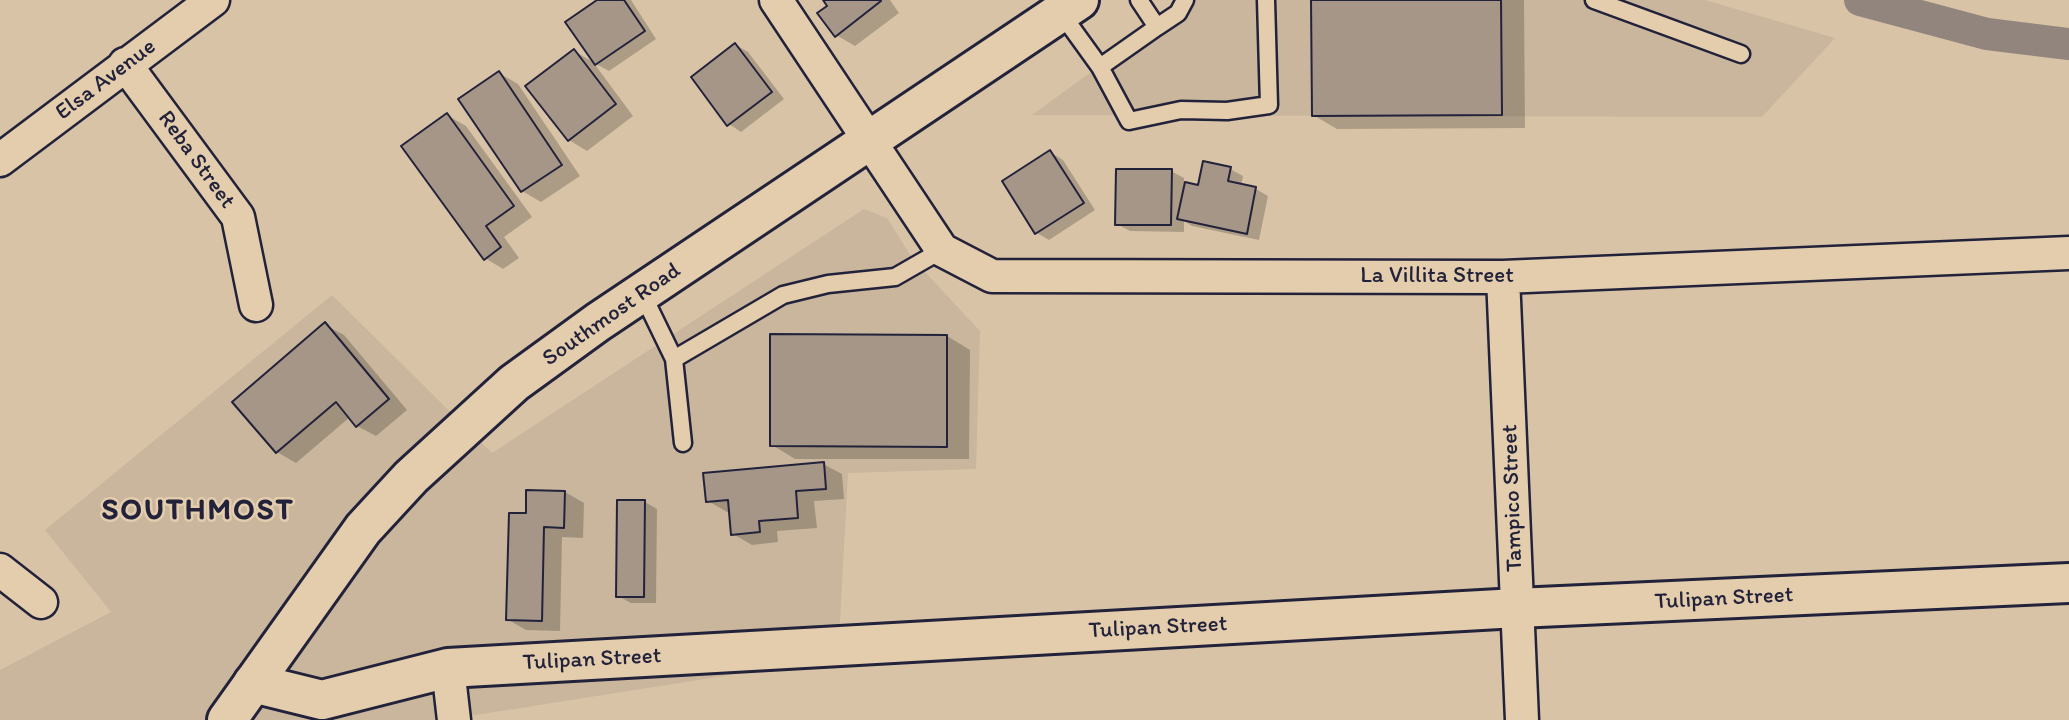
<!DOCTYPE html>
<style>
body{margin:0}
canvas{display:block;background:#d8c3a6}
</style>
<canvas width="2069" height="720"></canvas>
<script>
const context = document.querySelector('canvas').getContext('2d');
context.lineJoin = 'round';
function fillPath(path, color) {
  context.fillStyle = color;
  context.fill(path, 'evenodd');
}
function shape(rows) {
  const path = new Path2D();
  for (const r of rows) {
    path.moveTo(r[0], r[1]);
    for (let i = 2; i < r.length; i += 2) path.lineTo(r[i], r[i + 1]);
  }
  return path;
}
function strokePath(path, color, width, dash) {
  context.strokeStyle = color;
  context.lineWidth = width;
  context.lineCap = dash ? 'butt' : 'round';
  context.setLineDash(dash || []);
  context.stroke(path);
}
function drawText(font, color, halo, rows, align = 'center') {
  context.font = font + ' Itim,sans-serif';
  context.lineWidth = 5;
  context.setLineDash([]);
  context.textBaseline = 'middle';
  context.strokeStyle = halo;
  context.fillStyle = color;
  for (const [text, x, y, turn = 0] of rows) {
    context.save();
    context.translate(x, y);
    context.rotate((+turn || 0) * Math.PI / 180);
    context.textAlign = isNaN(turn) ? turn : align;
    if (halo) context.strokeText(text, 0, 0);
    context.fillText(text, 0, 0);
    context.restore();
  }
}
fillPath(shape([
 [1190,0,1705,0,1835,38,1762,117,1032,115],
 [864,209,887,218,912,258,980,331,976,469,848,473,838,658,444,720,0,720,0,670,111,612,45,530,332,295,492,453]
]), '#c9b69d');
fillPath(shape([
 [601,0,631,0,656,39,609,71,596,64],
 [825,0,890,0,899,13,855,46,836,35,829,6],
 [1313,0,1524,0,1525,128,1337,129,1313,115],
 [736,45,748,52,784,99,741,132,729,124],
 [574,51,593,62,633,116,587,151,569,140],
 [499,73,518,84,580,176,541,202,522,191],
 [447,115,466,126,532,217,504,237,519,258,503,269,485,258],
 [1050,152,1063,160,1095,210,1049,240,1037,233],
 [1230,169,1243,176,1241,186,1256,189,1268,196,1259,240,1192,226,1184,221,1184,232,1130,231,1117,224,1171,171,1184,178,1184,184,1199,187],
 [325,325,344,335,407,410,376,436,357,426,350,417,296,463,277,452],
 [947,336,970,350,969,459,795,459,772,445],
 [823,464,842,474,844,499,814,501,817,528,777,531,778,542,752,545,733,534,731,512,727,512,708,501],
 [565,492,584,503,583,538,562,537,560,631,526,630,507,619,528,515],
 [645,502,657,509,656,603,631,603,618,596]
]), '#0003');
strokePath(shape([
 [1860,0,1987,34,2069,44]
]), '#92857d', 32);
const building = shape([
 [597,0,624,0,645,31,595,65,565,22,597,0],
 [823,0,880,0,881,1,835,37,817,13,827,6,823,0],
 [1311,0,1501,0,1502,115,1312,116,1311,0],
 [735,43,772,92,727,126,691,77,735,43],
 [574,49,616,104,568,141,525,86,574,49],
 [499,71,562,165,521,192,458,99,499,71],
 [447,113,514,206,486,226,501,247,484,260,401,146,447,113],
 [1050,150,1084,203,1035,234,1002,181,1050,150],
 [1203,161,1231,167,1228,181,1256,187,1247,234,1177,219,1185,182,1198,185,1203,161],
 [1116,169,1172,169,1171,225,1115,225,1116,169],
 [325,322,389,399,356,427,336,402,276,453,232,402,325,322],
 [770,334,947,335,947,447,770,446,770,334],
 [824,462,826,489,796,491,798,518,759,521,760,532,731,535,728,500,706,502,703,473,824,462],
 [526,490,565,491,564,528,544,527,542,621,506,620,509,513,526,513,526,490],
 [617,500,645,500,644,597,616,597,617,500]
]);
fillPath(building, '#a69688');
strokePath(building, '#22223b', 2);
const service = shape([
 [1594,0,1741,54],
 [1061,13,1100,67,1129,121,1181,110,1227,111,1269,105,1266,0],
 [1157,27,1178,13,1185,0],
 [1100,67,1157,27,1139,0],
 [642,293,674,359,683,443],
 [674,359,783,295,828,284,895,277,942,250]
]);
const minor = shape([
 [776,0,942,250,992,276,1503,277,2069,253],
 [125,64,238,217,256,305],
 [0,160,213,0],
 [1503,277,1522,720],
 [0,570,41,602],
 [448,668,454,720]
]);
const tertiary = shape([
 [253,683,322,700,448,668,1517,608,2069,583]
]);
const secondary = shape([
 [227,720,363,529,411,477,514,383,598,322,1079,0]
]);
strokePath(service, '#22223b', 21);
strokePath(minor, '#22223b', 37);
strokePath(tertiary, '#22223b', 44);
strokePath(secondary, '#22223b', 44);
strokePath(service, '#e4cdad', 16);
strokePath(minor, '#e4cdad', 32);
strokePath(tertiary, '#e4cdad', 38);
strokePath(secondary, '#e4cdad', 38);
drawText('23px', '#22223b', '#e4cdad', [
 ["Elsa Avenue",106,80,-37],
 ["Reba Street",196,160,54],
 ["La Villita Street",1437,276],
 ["Southmost Road",612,315,-35],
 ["Tampico Street",1513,498,-92],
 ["Tulipan Street",1724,599,-3],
 ["Tulipan Street",1158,628,-3],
 ["Tulipan Street",592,660,-3]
]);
context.letterSpacing = '2px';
drawText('bold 30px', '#22223b', '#e4cdad', [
 ["SOUTHMOST",198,511]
]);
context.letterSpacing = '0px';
</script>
